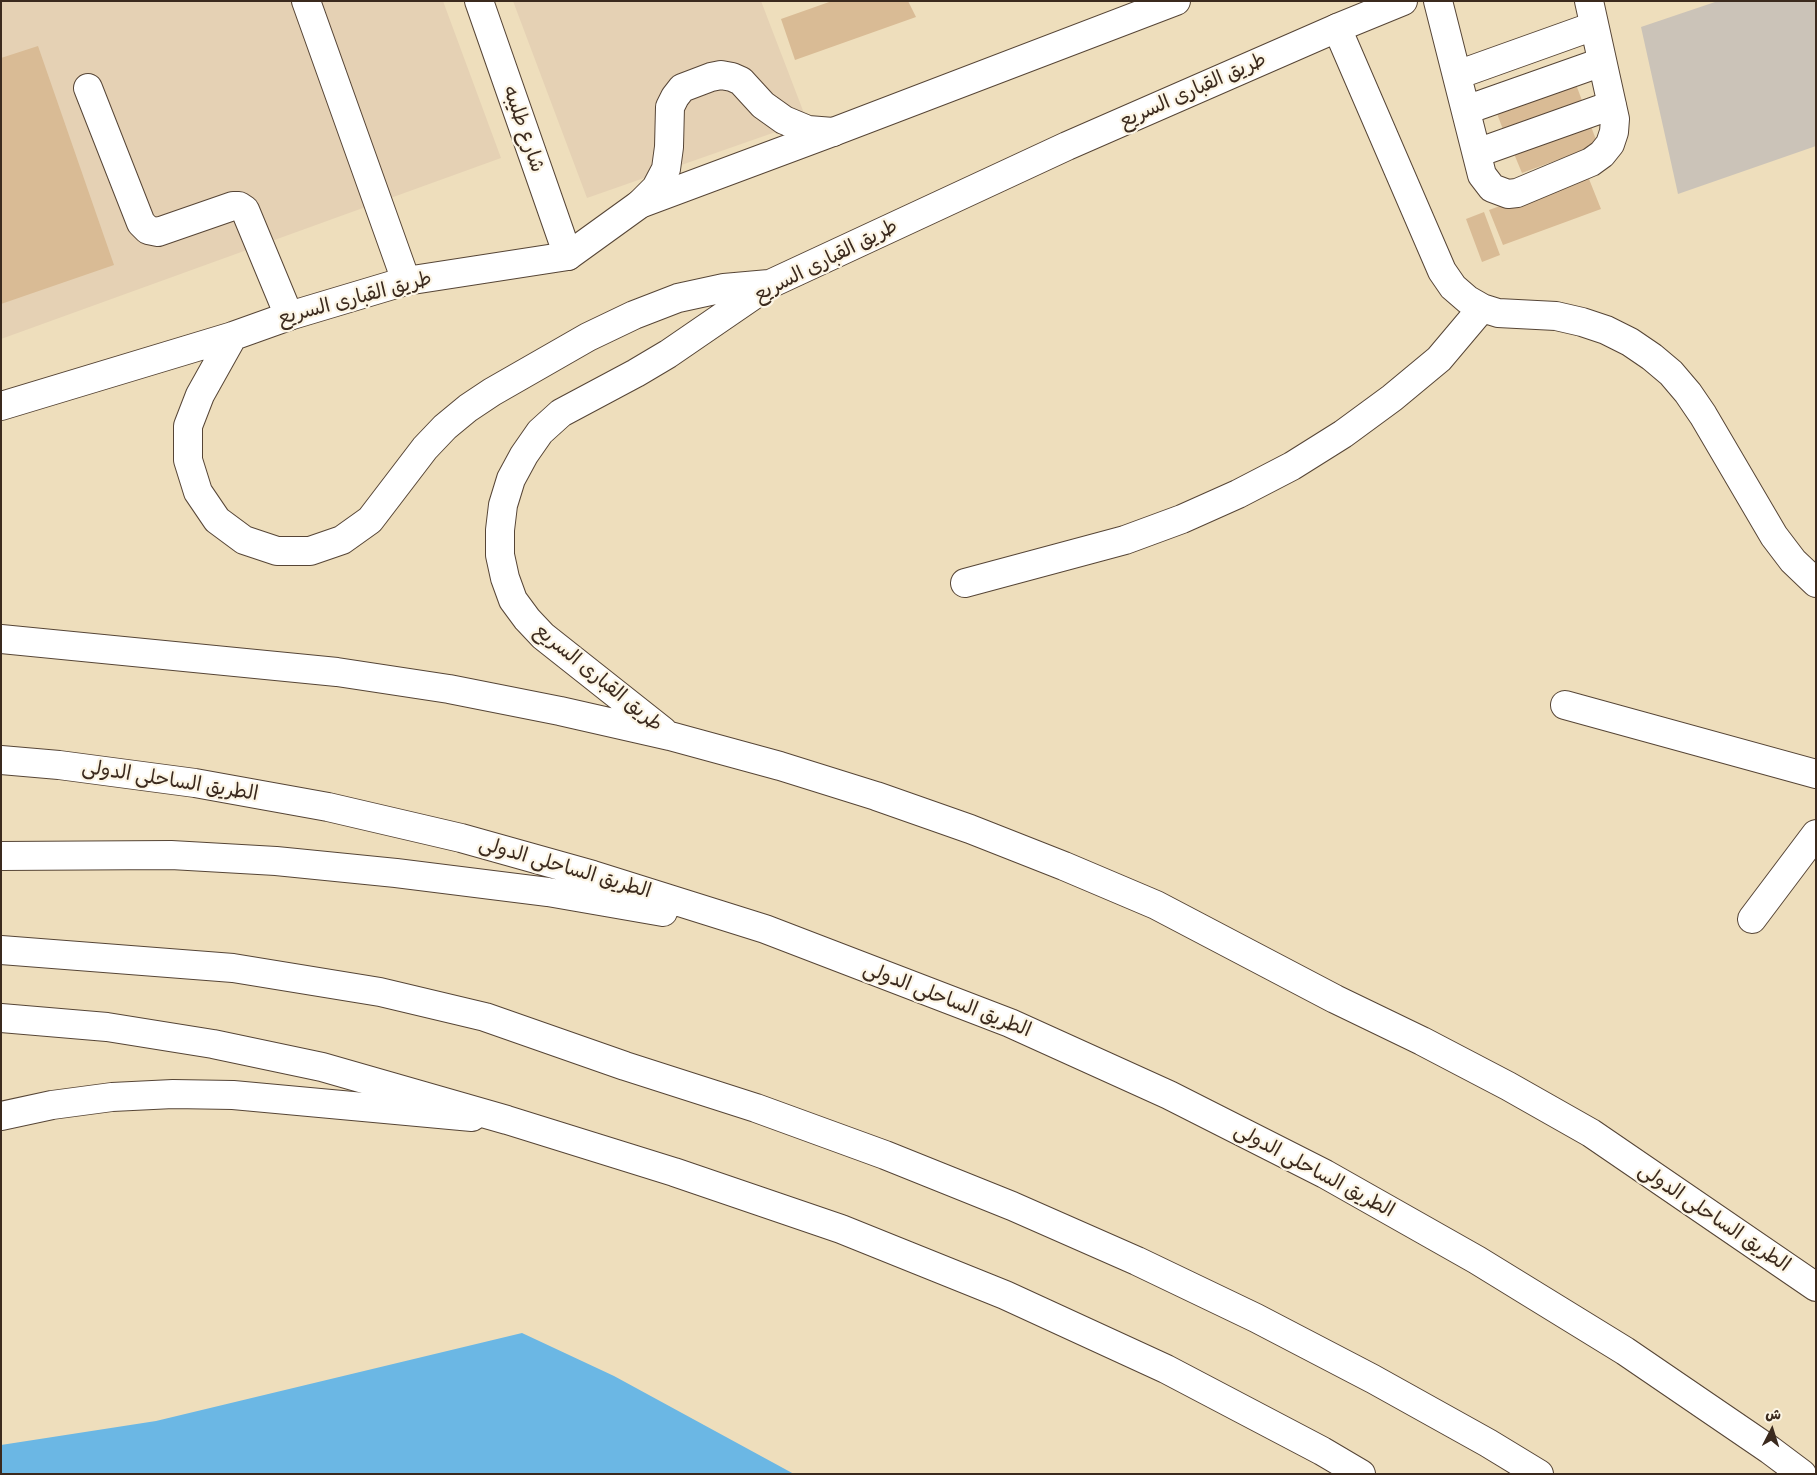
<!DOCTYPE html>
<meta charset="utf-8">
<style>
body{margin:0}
#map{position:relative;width:1817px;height:1475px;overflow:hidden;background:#eedebc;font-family:Caveat,"Playpen Sans Arabic",sans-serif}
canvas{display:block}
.frame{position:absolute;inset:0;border:2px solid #3b2a1e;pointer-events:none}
.north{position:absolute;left:1747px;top:1405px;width:50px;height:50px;-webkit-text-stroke:4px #fcf5e5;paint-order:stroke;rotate:5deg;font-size:14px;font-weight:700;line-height:20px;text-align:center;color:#3b2a1e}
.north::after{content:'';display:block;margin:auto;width:18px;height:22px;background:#3b2a1e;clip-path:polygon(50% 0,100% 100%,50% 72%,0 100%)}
</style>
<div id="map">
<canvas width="1817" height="1475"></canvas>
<div class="frame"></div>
<div class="north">ش</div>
</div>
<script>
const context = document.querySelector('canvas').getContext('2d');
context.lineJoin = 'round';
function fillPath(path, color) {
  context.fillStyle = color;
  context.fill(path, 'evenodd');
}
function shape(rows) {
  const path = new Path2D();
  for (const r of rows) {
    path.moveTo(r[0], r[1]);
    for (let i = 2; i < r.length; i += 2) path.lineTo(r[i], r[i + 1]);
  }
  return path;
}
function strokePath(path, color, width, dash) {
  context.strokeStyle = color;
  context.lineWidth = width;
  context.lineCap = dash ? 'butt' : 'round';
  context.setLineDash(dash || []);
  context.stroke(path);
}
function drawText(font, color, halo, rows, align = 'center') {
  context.font = font + ' Caveat,"Playpen Sans Arabic",sans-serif';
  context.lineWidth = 4.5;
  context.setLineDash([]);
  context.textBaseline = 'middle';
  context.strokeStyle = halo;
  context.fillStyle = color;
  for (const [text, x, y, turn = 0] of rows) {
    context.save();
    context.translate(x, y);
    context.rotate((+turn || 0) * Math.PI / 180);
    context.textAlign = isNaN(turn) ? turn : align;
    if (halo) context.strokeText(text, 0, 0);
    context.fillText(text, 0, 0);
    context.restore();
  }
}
fillPath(shape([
 [1,1,443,1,501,158,1,339],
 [513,1,761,1,807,121,587,198]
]), '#e5d1b4');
fillPath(shape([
 [1718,1,1816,1,1816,146,1678,194,1641,27]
]), '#cbc3b8');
fillPath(shape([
 [522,1333,614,1376,794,1474,1,1474,1,1445,156,1421]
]), '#6bb7e4');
fillPath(shape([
 [832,1,908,1,916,17,795,60,781,19],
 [38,46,114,265,1,304,1,58],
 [1574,79,1584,106,1505,135,1495,108],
 [1589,121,1598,145,1522,173,1512,149],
 [1587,174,1601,209,1503,245,1489,210],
 [1484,212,1500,255,1482,262,1466,219]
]), '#d9bb95');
const minor = shape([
 [306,1,406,281],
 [479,1,568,256],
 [1438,1,1482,175,1492,188,1508,194,1517,193,1591,162,1602,154,1610,144,1614,132,1615,119,1589,1],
 [1337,28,1442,271,1453,287,1468,300,1482,308,1498,313,1556,316,1582,322,1606,330,1630,342,1652,357,1671,373,1688,393,1703,415,1774,536,1793,561,1816,583],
 [1457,75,1594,26],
 [88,88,141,223,148,230,158,232,233,206,239,206,245,210,289,316],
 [1466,110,1602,62],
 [1477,153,1612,105],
 [640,204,656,188,666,169,669,147,670,107,675,97,682,88,711,77,721,75,732,77,741,81,763,105,784,120,808,130,833,132],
 [965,583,1125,540,1182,519,1238,494,1292,466,1343,434,1392,398,1439,359,1482,308],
 [1565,705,1816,774],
 [1752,919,1816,834]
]);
const major = shape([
 [1,1116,52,1105,112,1097,173,1094,233,1095,472,1117]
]);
const highway = shape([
 [233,336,200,395,188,426,188,460,198,492,217,520,244,540,277,551,310,551,342,540,370,520,425,448,445,427,468,408,492,392,588,337,634,315,678,298,724,288,769,284],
 [1,406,233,336,289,316,406,281,568,256,640,204,833,132,1176,1],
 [1,639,337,672,449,689,560,711,670,736,780,766,876,796,970,829,1064,866,1156,905,1335,999,1422,1041,1508,1086,1591,1133,1816,1287],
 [663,731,543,636,527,619,513,600,505,578,500,555,500,530,503,505,511,479,524,455,540,432,561,413,636,373,668,354,770,284,1067,146,1337,28,1403,1],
 [1,760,59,765,195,783,328,807,461,838,593,875,765,929,1010,1023,1169,1095,1325,1174,1477,1260,1625,1351,1770,1450,1802,1474],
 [1,856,171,855,276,861,396,873,548,892,663,912],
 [1,950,233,968,380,992,485,1017,625,1066,756,1108,885,1155,1012,1206,1137,1261,1256,1318,1373,1379,1488,1443,1539,1474],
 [1,1018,107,1027,213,1044,322,1067,507,1120,674,1172,841,1229,1005,1295,1166,1369,1322,1451,1361,1474]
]);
strokePath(minor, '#564536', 30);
strokePath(major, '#564536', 30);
strokePath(highway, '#564536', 30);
strokePath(minor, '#fff', 28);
strokePath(major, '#fff', 28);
strokePath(highway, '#fff', 28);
drawText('20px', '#3b2a1e', '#fcf5e5', [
 ["طريق القبارى السريع",1193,91,-24],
 ["شارع طليبه",523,129,71],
 ["طريق القبارى السريع",826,261,-27],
 ["طريق القبارى السريع",355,299,-15],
 ["طريق القبارى السريع",598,678,39],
 ["الطريق الساحلى الدولى",170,781,9],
 ["الطريق الساحلى الدولى",565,868,16],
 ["الطريق الساحلى الدولى",947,1000,21],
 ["الطريق الساحلى الدولى",1314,1171,28],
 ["الطريق الساحلى الدولى",1714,1218,34]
]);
</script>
